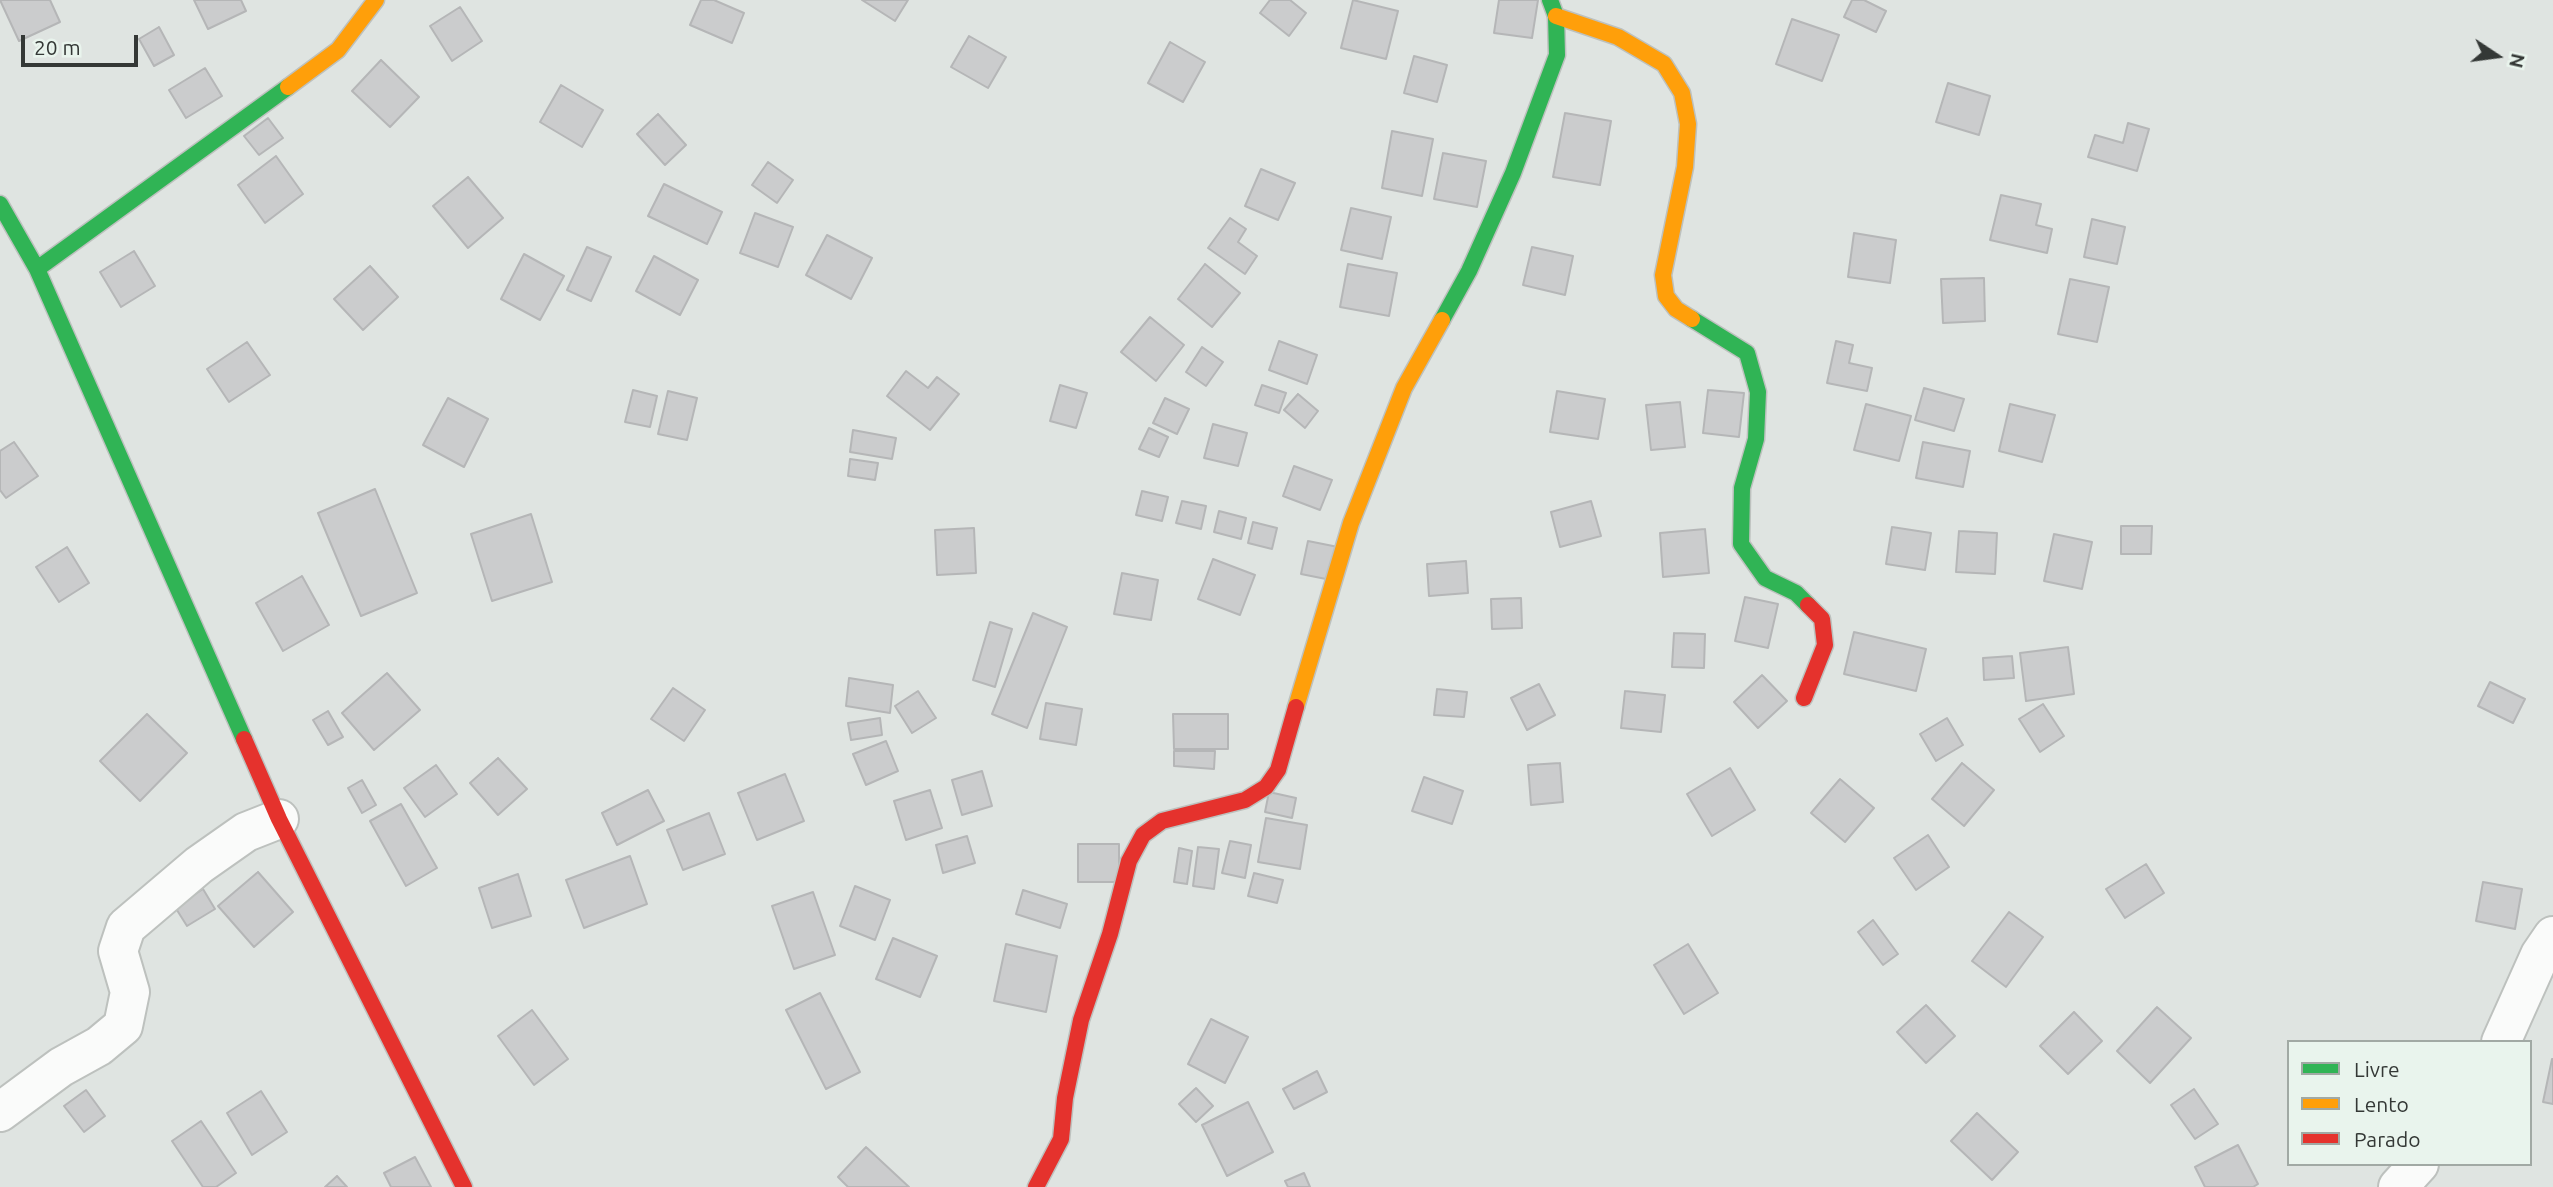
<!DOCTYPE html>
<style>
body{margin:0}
#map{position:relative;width:2553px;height:1187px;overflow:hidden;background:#dfe4e1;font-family:Ubuntu,sans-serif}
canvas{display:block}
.legend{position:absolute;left:2287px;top:1040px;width:245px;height:126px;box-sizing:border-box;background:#e9f4ed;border:2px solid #a1a9a4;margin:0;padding:9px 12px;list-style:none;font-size:21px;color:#343836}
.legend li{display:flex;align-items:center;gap:14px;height:35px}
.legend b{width:35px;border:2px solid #a1a9a4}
.north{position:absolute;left:2462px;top:21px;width:70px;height:70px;-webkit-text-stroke:5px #e9f4ed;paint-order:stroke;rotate:103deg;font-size:19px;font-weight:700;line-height:28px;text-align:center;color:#343836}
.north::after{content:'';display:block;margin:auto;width:24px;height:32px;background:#343836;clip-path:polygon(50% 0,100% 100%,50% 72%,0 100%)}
.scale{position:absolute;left:21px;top:35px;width:117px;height:32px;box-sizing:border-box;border:4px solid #343836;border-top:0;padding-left:9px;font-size:21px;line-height:24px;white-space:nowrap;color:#343836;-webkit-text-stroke:5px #e9f4ed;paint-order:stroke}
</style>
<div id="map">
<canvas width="2553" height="1187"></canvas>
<ul class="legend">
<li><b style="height:9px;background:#30b455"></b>Livre</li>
<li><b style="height:9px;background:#ff9f0a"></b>Lento</li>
<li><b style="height:9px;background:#e5322d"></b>Parado</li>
</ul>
<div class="north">N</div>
<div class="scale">20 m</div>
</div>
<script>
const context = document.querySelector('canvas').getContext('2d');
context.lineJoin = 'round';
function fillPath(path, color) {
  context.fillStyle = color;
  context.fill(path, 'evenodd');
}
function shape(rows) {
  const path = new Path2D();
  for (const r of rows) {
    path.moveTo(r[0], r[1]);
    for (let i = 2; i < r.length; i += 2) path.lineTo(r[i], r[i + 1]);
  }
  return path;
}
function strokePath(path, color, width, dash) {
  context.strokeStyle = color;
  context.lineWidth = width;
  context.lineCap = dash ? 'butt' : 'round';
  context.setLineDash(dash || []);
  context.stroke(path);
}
const building = shape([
 [0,0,50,0,60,22,19,41,0,0],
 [194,0,241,0,246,11,208,29,194,0],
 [701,0,714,0,744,13,732,43,690,25,701,0],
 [862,0,908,0,895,21,862,0],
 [1270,0,1290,0,1306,13,1289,36,1260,13,1270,0],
 [1353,0,1398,11,1386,59,1341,48,1353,0],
 [1499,0,1538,0,1532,38,1494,33,1499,0],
 [1852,0,1864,0,1886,11,1876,32,1844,17,1852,0],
 [460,7,482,41,452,61,430,26,460,7],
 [1792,19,1839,35,1822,81,1776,64,1792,19],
 [159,27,174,55,154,66,139,39,159,27],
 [969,36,1006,57,988,88,951,67,969,36],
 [1170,42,1205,62,1183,102,1148,83,1170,42],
 [1414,56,1447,65,1437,102,1404,93,1414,56],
 [381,60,419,97,390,127,352,91,381,60],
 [205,68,222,96,186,118,169,90,205,68],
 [1948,83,1990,96,1979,135,1936,122,1948,83],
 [561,85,603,110,582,147,540,122,561,85],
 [1565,113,1611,121,1600,185,1553,177,1565,113],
 [658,114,686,145,665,165,637,134,658,114],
 [268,118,283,138,259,155,244,136,268,118],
 [2128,123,2149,129,2137,171,2088,157,2095,135,2123,143,2128,123],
 [1392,131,1433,139,1422,196,1382,188,1392,131],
 [1443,153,1486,161,1477,207,1434,199,1443,153],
 [276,156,303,194,265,223,238,185,276,156],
 [768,162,793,180,777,203,752,185,768,162],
 [1261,169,1295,183,1278,220,1245,206,1261,169],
 [468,177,503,218,468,248,433,206,468,177],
 [664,184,722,212,707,244,648,216,664,184],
 [2001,195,2041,204,2036,225,2052,229,2047,253,1990,240,2001,195],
 [1351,208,1391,217,1382,259,1341,250,1351,208],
 [755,213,793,227,778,267,740,253,755,213],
 [1230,218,1246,229,1238,242,1257,256,1245,274,1208,248,1230,218],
 [2092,219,2125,227,2117,264,2084,257,2092,219],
 [1854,233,1896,240,1890,283,1848,277,1854,233],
 [827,235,872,258,851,299,806,275,827,235],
 [587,247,611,257,591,301,567,290,587,247],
 [1532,247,1573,256,1565,295,1523,285,1532,247],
 [134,251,155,286,121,307,100,272,134,251],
 [524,254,564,276,540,320,501,299,524,254],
 [654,256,698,280,680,315,636,291,654,256],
 [1205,264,1240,293,1212,327,1178,299,1205,264],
 [1348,264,1397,273,1389,316,1340,307,1348,264],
 [370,266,398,297,363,330,334,299,370,266],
 [1984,278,1985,321,1943,323,1941,279,1984,278],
 [2070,279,2109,287,2097,342,2058,334,2070,279],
 [1150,317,1184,345,1156,381,1121,352,1150,317],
 [1279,341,1317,355,1307,384,1269,370,1279,341],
 [1836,341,1853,345,1849,363,1872,368,1867,391,1827,383,1836,341],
 [247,342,270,375,229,402,207,369,247,342],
 [1202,347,1223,362,1206,386,1186,372,1202,347],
 [906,371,928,388,937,377,959,394,930,430,887,396,906,371],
 [1060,385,1087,393,1076,428,1050,421,1060,385],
 [1262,385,1286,393,1279,413,1255,405,1262,385],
 [1924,388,1964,399,1954,431,1915,420,1924,388],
 [633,390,657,396,650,427,625,422,633,390],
 [1708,390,1744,393,1739,437,1703,433,1708,390],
 [668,391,697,398,687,440,658,434,668,391],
 [1557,391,1605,399,1598,439,1550,432,1557,391],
 [1298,394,1318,411,1305,428,1284,410,1298,394],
 [448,398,488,419,464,467,423,445,448,398],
 [1165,398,1189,409,1177,434,1153,423,1165,398],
 [1680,402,1685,447,1651,450,1646,405,1680,402],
 [1866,404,1911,416,1899,461,1854,450,1866,404],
 [2010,404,2055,415,2042,462,1999,451,2010,404],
 [1213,424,1247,433,1238,466,1204,458,1213,424],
 [1149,428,1168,437,1159,457,1139,449,1149,428],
 [853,430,896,438,892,459,850,452,853,430],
 [14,442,38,476,6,498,0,490,0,451,14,442],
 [1923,442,1970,451,1963,487,1916,478,1923,442],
 [850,459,878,463,875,480,848,476,850,459],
 [1294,466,1332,480,1320,510,1283,496,1294,466],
 [375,489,417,593,361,616,318,513,375,489],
 [1142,491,1168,497,1162,521,1136,515,1142,491],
 [1182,501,1206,506,1201,529,1176,523,1182,501],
 [1591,501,1601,536,1560,547,1551,512,1591,501],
 [1219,511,1246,518,1241,539,1214,532,1219,511],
 [531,514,552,582,492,601,471,534,531,514],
 [1253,522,1277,528,1272,549,1248,543,1253,522],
 [2121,526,2152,526,2151,554,2121,554,2121,526],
 [1892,527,1931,533,1925,570,1886,564,1892,527],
 [974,528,976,573,937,575,935,530,974,528],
 [1705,529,1709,573,1663,577,1660,533,1705,529],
 [1959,531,1997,533,1995,574,1956,572,1959,531],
 [2054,534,2092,542,2082,589,2044,581,2054,534],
 [1308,541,1338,547,1331,580,1301,574,1308,541],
 [67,547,89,583,59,602,36,567,67,547],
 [1213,559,1255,575,1240,615,1198,599,1213,559],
 [1466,561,1468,593,1429,596,1427,564,1466,561],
 [1122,573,1158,580,1151,620,1114,614,1122,573],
 [302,576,329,625,283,651,256,603,302,576],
 [1745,597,1778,604,1768,648,1735,641,1745,597],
 [1521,598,1522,628,1492,629,1491,599,1521,598],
 [1033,613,1067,627,1027,728,992,714,1033,613],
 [990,622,1012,629,995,687,973,680,990,622],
 [1854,632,1926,649,1916,691,1844,674,1854,632],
 [1674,633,1705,634,1704,668,1672,667,1674,633],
 [2068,647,2074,694,2026,701,2020,653,2068,647],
 [2012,656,2014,678,1984,680,1983,658,2012,656],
 [387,673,420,710,374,750,342,713,387,673],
 [1762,675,1787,701,1758,728,1734,702,1762,675],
 [849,678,893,685,890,713,846,706,849,678],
 [2490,682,2525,699,2513,723,2478,706,2490,682],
 [1539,684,1555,715,1527,730,1511,698,1539,684],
 [673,688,705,710,684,741,651,719,673,688],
 [1437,689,1467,692,1464,717,1434,715,1437,689],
 [918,691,936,718,912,733,895,706,918,691],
 [1625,691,1665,695,1661,732,1621,728,1625,691],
 [1046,703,1082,709,1076,745,1040,739,1046,703],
 [2043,704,2064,736,2040,752,2019,719,2043,704],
 [328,711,343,737,328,745,313,720,328,711],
 [147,714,187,753,140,801,100,761,147,714],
 [1173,714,1228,714,1228,749,1174,749,1173,714],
 [880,718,882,735,851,740,848,723,880,718],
 [1947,718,1963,745,1936,761,1920,734,1947,718],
 [886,741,898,771,866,785,853,754,886,741],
 [1174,751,1215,751,1214,769,1174,766,1174,751],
 [498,758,527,789,498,815,470,783,498,758],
 [1560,763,1563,802,1531,805,1528,765,1560,763],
 [1962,763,1994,790,1964,826,1932,799,1962,763],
 [436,765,457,794,425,817,404,788,436,765],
 [1730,768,1755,810,1712,836,1687,794,1730,768],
 [982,771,992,806,962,815,952,780,982,771],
 [785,774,804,821,757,840,738,793,785,774],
 [1424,777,1463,791,1452,824,1412,811,1424,777],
 [1840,779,1874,808,1845,842,1811,813,1840,779],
 [362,780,376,805,362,813,348,788,362,780],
 [648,790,664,821,617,845,602,813,648,790],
 [930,790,942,828,906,840,894,801,930,790],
 [1269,792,1296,798,1292,818,1265,812,1269,792],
 [401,804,437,868,406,886,370,821,401,804],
 [709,813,725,854,683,870,667,830,709,813],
 [1266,818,1307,825,1300,869,1258,862,1266,818],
 [1928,835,1949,867,1916,890,1894,858,1928,835],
 [967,836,975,863,943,873,936,845,967,836],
 [1230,841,1251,845,1245,878,1222,873,1230,841],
 [1078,844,1119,844,1119,882,1078,882,1078,844],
 [1198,847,1219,849,1214,889,1193,886,1198,847],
 [1179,848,1192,851,1187,884,1174,882,1179,848],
 [630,856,647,904,584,928,566,880,630,856],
 [2146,864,2164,893,2125,918,2106,889,2146,864],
 [258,872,293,912,254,947,218,906,258,872],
 [1254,873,1283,880,1277,903,1248,896,1254,873],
 [518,874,531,916,492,928,479,888,518,874],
 [2483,882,2522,889,2515,929,2476,921,2483,882],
 [855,886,890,900,875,940,840,926,855,886],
 [203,889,215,909,187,926,175,907,203,889],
 [1023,890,1067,904,1060,928,1016,914,1023,890],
 [813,892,835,955,794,969,772,906,813,892],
 [2009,912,2043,937,2006,987,1972,961,2009,912],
 [1873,920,1898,954,1883,965,1858,932,1873,920],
 [893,938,937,956,920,997,876,979,893,938],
 [1006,944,1057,956,1046,1012,994,1001,1006,944],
 [1688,944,1718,993,1684,1014,1654,965,1688,944],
 [820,993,860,1072,826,1089,786,1010,820,993],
 [1926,1005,1955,1036,1926,1063,1897,1032,1926,1005],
 [2157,1007,2191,1038,2150,1083,2117,1051,2157,1007],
 [532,1010,568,1059,534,1085,498,1036,532,1010],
 [2074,1012,2102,1041,2068,1074,2040,1046,2074,1012],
 [1211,1019,1248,1037,1225,1083,1188,1064,1211,1019],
 [2552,1059,2553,1059,2553,1104,2543,1102,2552,1059],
 [1317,1071,1327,1092,1294,1109,1283,1089,1317,1071],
 [1196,1088,1213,1106,1196,1122,1179,1104,1196,1088],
 [2194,1089,2218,1124,2195,1139,2171,1105,2194,1089],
 [86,1090,105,1116,84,1132,64,1106,86,1090],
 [261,1091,287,1132,252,1155,227,1113,261,1091],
 [1248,1102,1273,1152,1227,1176,1202,1125,1248,1102],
 [1977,1113,2018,1152,1992,1180,1951,1141,1977,1113],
 [201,1121,236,1173,216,1187,203,1187,172,1141,201,1121],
 [2238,1145,2258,1184,2253,1187,2205,1187,2195,1167,2238,1145],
 [866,1147,909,1187,848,1187,838,1177,866,1147],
 [415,1157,431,1187,391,1187,384,1173,415,1157],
 [1304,1173,1310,1187,1288,1187,1285,1181,1304,1173],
 [337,1176,347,1187,325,1187,337,1176]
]);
fillPath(building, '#cbcccd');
strokePath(building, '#b5b6b7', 2);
const street = shape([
 [2501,1042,2540,955,2553,936],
 [0,1112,61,1067,99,1046,123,1026,130,992,118,951,126,927,199,865,246,832,279,819],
 [2398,1187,2419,1164]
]);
const fast = shape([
 [0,204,37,269,244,739],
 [37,269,288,87],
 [1692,319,1747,353,1758,392,1756,439,1742,488,1741,544,1765,578,1796,593,1808,605],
 [1442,320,1469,271,1513,173,1557,55,1556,16,1550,0]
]);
const slow = shape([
 [1556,16,1618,37,1664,64,1682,93,1688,124,1685,167,1663,275,1666,296,1676,309,1692,319],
 [288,87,338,50,376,0],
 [1296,707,1351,523,1404,388,1442,320]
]);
const jam = shape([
 [1804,698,1825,645,1822,619,1808,605],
 [244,739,279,819,464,1187],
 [1036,1187,1061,1139,1065,1098,1081,1020,1110,934,1129,861,1143,835,1162,821,1245,800,1266,787,1278,770,1296,707]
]);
strokePath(street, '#bdc1be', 42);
strokePath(fast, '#bdc1be', 19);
strokePath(slow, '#bdc1be', 19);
strokePath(jam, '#bdc1be', 19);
strokePath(street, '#fafbfa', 38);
strokePath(fast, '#30b455', 16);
strokePath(slow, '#ff9f0a', 16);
strokePath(jam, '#e5322d', 16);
</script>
